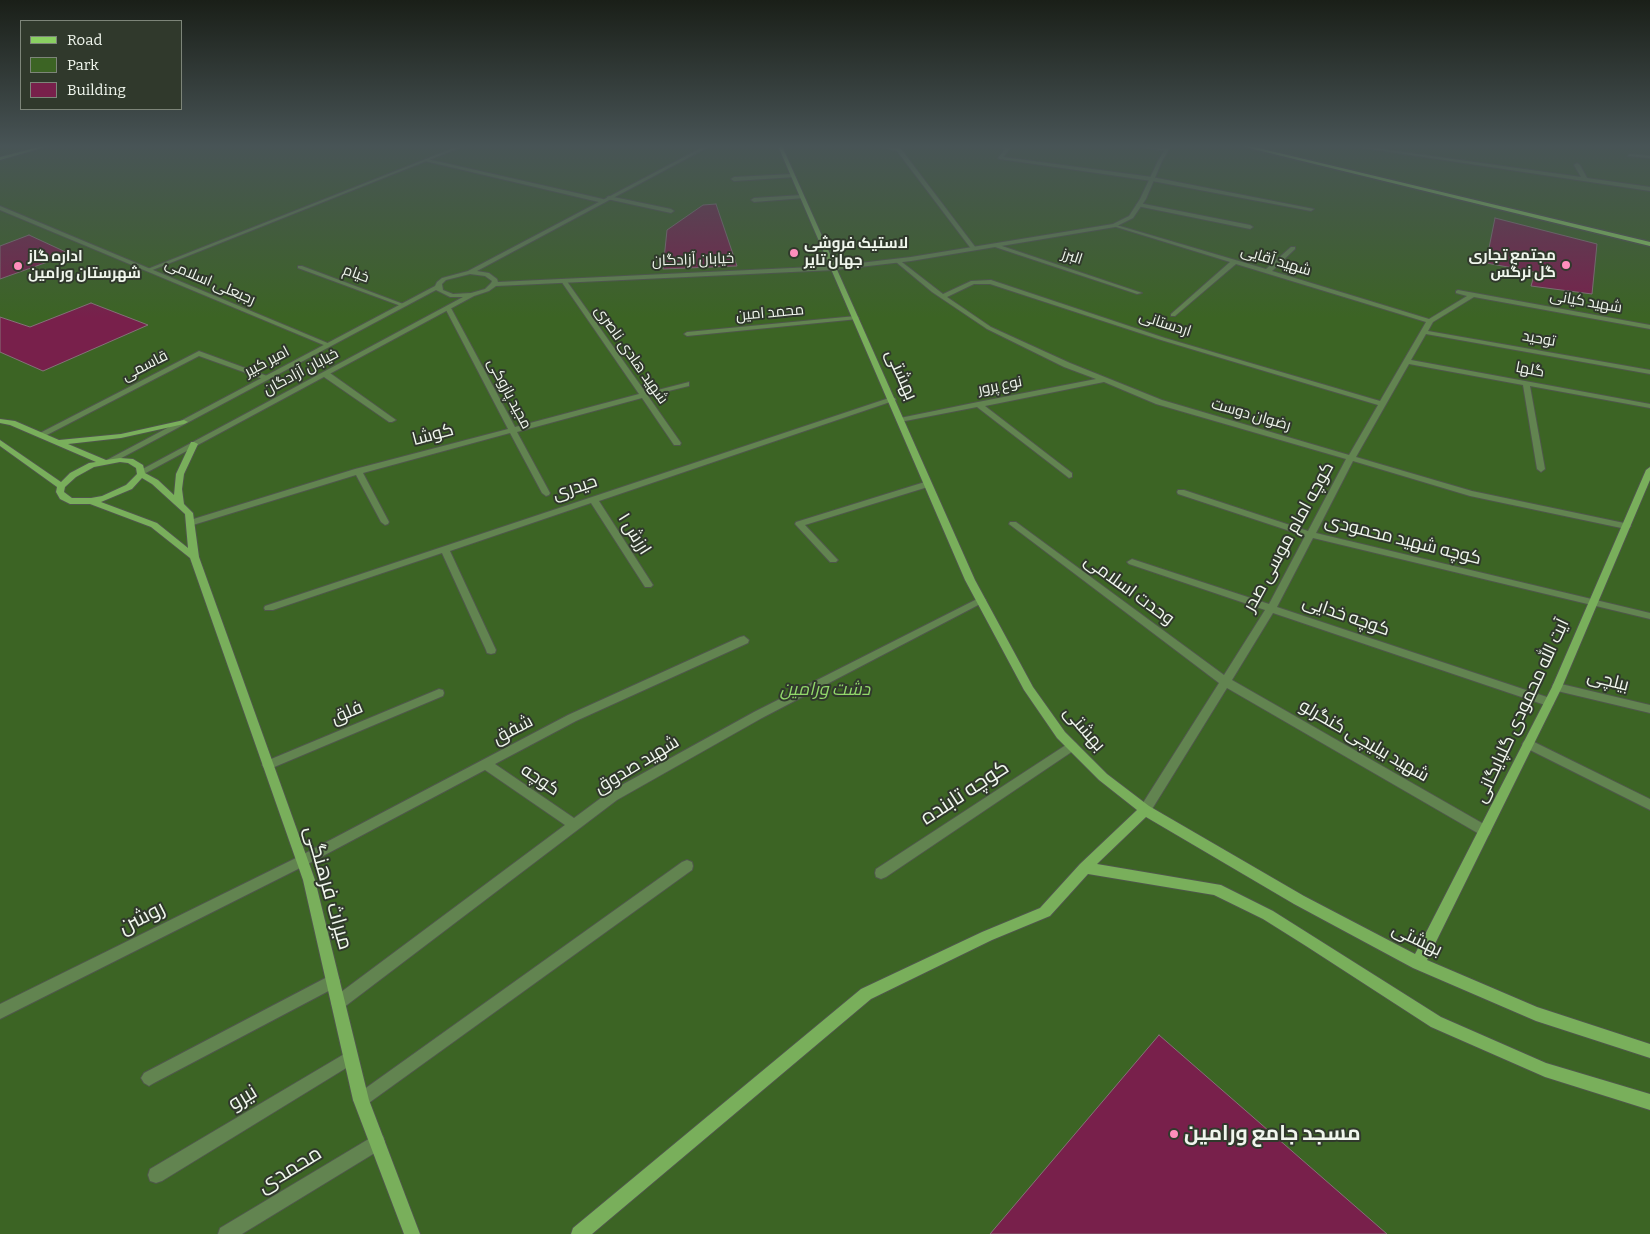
<!DOCTYPE html>
<meta charset="utf-8">
<style>
body{margin:0}
#map{position:relative;width:1650px;height:1234px;overflow:hidden;background:#30392c;font-family:Bitter,serif}
canvas{display:block}
.legend{position:absolute;left:20px;top:20px;width:162px;height:90px;box-sizing:border-box;background:#30392c;border:1px solid #7d8579;margin:0;padding:6px 9px;list-style:none;font-size:15px;color:#f0f6ed}
.legend li{display:flex;align-items:center;gap:10px;height:25px}
.legend b{width:25px;border:1px solid #7d8579}
</style>
<div id="map">
<canvas width="1650" height="1234"></canvas>
<ul class="legend">
<li><b style="height:6px;background:#8ad062"></b>Road</li>
<li><b style="height:14px;background:#3c6424"></b>Park</li>
<li><b style="height:14px;background:#78204b"></b>Building</li>
</ul>
</div>
<script>
const context = document.querySelector('canvas').getContext('2d');
context.lineJoin = 'round';
function fillPath(path, color) {
  context.fillStyle = color;
  context.fill(path, 'evenodd');
}
function shape(rows) {
  const path = new Path2D();
  for (const r of rows) {
    path.moveTo(r[0], r[1]);
    for (let i = 2; i < r.length; i += 2) path.lineTo(r[i], r[i + 1]);
  }
  return path;
}
function strokePath(path, color, width, dash) {
  context.strokeStyle = color;
  context.lineWidth = width;
  context.lineCap = dash ? 'butt' : 'round';
  context.setLineDash(dash || []);
  context.stroke(path);
}
function drawText(font, color, halo, rows, align = 'center') {
  context.font = font + ' Bitter,Cairo,serif';
  context.lineWidth = 4;
  context.setLineDash([]);
  context.textBaseline = 'middle';
  context.strokeStyle = halo;
  context.fillStyle = color;
  for (const [text, x, y, turn = 0] of rows) {
    context.save();
    context.translate(x, y);
    context.rotate((+turn || 0) * Math.PI / 180);
    context.textAlign = isNaN(turn) ? turn : align;
    if (halo) context.strokeText(text, 0, 0);
    context.fillText(text, 0, 0);
    context.restore();
  }
}
fillPath(shape([
 [0,146,1650,146,1650,1234,0,1234]
]), '#3c6424');
const building = shape([
 [716,204,737,266,663,269,667,230,703,205,716,204],
 [1495,218,1597,244,1592,294,1531,286,1535,272,1486,263,1495,218],
 [29,235,70,254,0,279,0,246,29,235],
 [91,303,148,325,43,371,0,352,0,317,30,327,91,303],
 [1159,1035,1387,1234,990,1234,1159,1035]
]);
fillPath(building, '#78204b');
strokePath(building, '#857178', 1);
const service = shape([
 [687,860,692,862,693,866,692,870,366,1105,361,1108,356,1105,353,1100,356,1095,682,862,687,860]
]);
const minor = shape([
 [878,146,885,146,901,149,976,248,976,250,972,250,897,151,878,146],
 [992,146,1012,146,1003,157,1152,177,1314,209,1311,211,1152,181,1000,159,998,158,1005,149,992,146],
 [1132,146,1143,146,1169,150,1167,151,1132,146],
 [1351,146,1360,146,1581,177,1574,165,1577,163,1580,165,1587,178,1650,187,1650,191,1351,146],
 [1630,154,1650,156,1650,158,1628,156,1630,154],
 [427,159,603,199,606,201,603,203,425,161,427,159],
 [793,174,795,177,734,181,731,179,734,177,793,174],
 [802,195,804,196,804,198,754,202,751,200,754,198,802,195],
 [609,196,671,209,674,211,671,213,607,199,607,197,609,196],
 [1139,203,1250,225,1253,227,1250,229,1137,206,1136,205,1139,203],
 [0,206,330,344,332,345,326,346,0,210,0,206],
 [1113,224,1266,269,1291,247,1295,247,1295,249,1272,271,1429,319,1467,296,1456,293,1456,291,1458,290,1650,325,1650,329,1474,297,1433,322,1428,331,1650,370,1650,374,1426,334,1411,360,1650,404,1650,408,1530,386,1545,469,1541,472,1537,469,1523,385,1409,364,1356,457,1472,491,1629,524,1631,526,1629,528,1626,529,1470,496,1353,461,1316,533,1650,613,1650,619,1313,538,1277,607,1553,699,1554,702,1553,705,1545,705,1273,613,1232,680,1489,827,1491,831,1489,835,1485,836,1481,835,1227,688,1149,814,1145,815,1141,814,1139,810,1141,806,1219,683,1009,524,1010,522,1016,522,1224,675,1265,610,1129,564,1127,562,1132,559,1135,560,1269,604,1305,536,1178,494,1177,492,1178,490,1184,490,1308,531,1346,459,1156,404,1104,382,985,406,1072,473,1072,477,1069,478,977,407,900,422,896,420,900,418,978,402,1096,379,1064,367,987,329,932,292,896,262,895,261,898,259,943,294,971,281,991,280,1165,338,1380,401,1426,322,1236,264,1175,316,1171,316,1171,314,1230,262,1113,226,1113,224],
 [974,284,990,284,1161,340,1378,405,1349,455,1162,400,1070,363,991,327,947,297,974,284],
 [995,245,999,245,1142,293,1137,294,995,247,995,245],
 [298,266,302,266,406,305,401,306,298,268,298,266],
 [564,279,566,280,646,393,689,382,689,386,648,396,681,443,680,445,674,445,642,398,517,432,550,493,549,495,546,496,542,493,510,433,363,473,389,522,388,524,385,525,381,522,356,475,193,525,190,526,186,523,187,521,355,469,508,429,445,308,446,307,451,308,515,427,639,394,561,281,564,279],
 [856,316,859,318,858,319,687,336,684,334,687,332,856,316],
 [199,351,270,377,269,379,263,379,199,356,43,437,40,437,36,435,199,351],
 [324,373,330,373,396,420,392,422,389,422,324,377,324,373],
 [889,398,895,398,896,400,599,501,653,585,651,587,645,587,591,503,450,551,496,650,495,653,491,654,487,653,486,650,442,553,273,610,265,610,264,608,265,606,889,398],
 [928,481,932,484,931,486,805,525,836,558,838,560,836,562,830,562,795,524,796,522,928,481],
 [981,597,984,598,986,600,984,602,762,718,617,800,343,1008,338,1010,333,1008,331,1003,333,998,565,825,485,770,306,865,0,1019,0,1004,298,857,568,715,740,637,744,636,749,640,748,643,576,721,495,764,574,818,609,792,754,712,981,597],
 [1557,683,1650,705,1650,713,1553,690,1552,687,1553,684,1557,683],
 [439,689,443,690,444,693,443,696,272,768,268,770,264,768,262,765,264,762,439,689],
 [1528,739,1650,799,1650,810,1524,747,1522,744,1524,741,1528,739],
 [1072,741,1076,743,1078,746,1076,749,886,877,881,879,876,877,875,873,876,869,1072,741],
 [333,974,338,976,340,981,338,986,154,1083,149,1086,144,1083,141,1078,144,1073,333,974],
 [351,1050,356,1052,358,1057,356,1062,162,1181,156,1183,150,1181,148,1175,150,1169,351,1050],
 [377,1134,383,1136,385,1142,383,1148,242,1234,218,1234,220,1228,377,1134]
]);
const tertiary = shape([
 [459,146,464,146,150,271,145,270,459,146],
 [705,146,710,146,477,271,489,273,497,279,498,282,834,266,911,257,1113,224,1129,216,1140,199,1158,161,1167,146,1171,146,1162,161,1146,199,1133,218,1115,227,911,261,834,270,496,286,489,291,474,296,144,474,141,475,137,472,463,297,450,297,436,290,112,463,109,463,105,461,435,286,437,282,442,278,468,271,705,146],
 [470,274,485,276,492,281,491,283,485,289,471,293,453,294,443,290,442,284,446,280,470,274]
]);
const secondary = shape([
 [43,146,49,146,0,160,0,157,43,146],
 [778,146,782,146,975,580,1033,687,1065,732,1107,774,1149,806,1304,896,1415,954,1552,687,1646,470,1650,467,1650,480,1562,687,1427,960,1537,1007,1650,1044,1650,1058,1536,1021,1413,968,1294,904,1146,817,1097,864,1221,885,1273,911,1441,1017,1546,1063,1650,1094,1650,1110,1545,1077,1431,1027,1306,946,1263,919,1214,895,1088,874,1050,916,992,940,871,999,592,1234,571,1234,573,1228,861,989,982,932,1040,908,1080,864,1137,810,1099,780,1057,738,1024,690,965,580,778,146],
 [0,419,15,421,59,440,121,434,184,420,188,422,184,424,121,438,68,444,106,460,120,458,133,459,143,465,145,473,158,480,174,495,176,474,191,442,194,442,198,444,184,474,182,489,184,504,193,513,199,557,315,880,369,1100,420,1234,404,1234,353,1100,303,880,190,558,151,527,90,504,70,504,60,499,56,492,57,487,0,446,0,440,61,482,70,473,89,463,96,462,10,425,0,423,0,419],
 [120,462,128,463,136,468,137,474,126,485,102,496,91,498,72,498,64,492,65,487,76,477,94,467,120,462],
 [142,478,152,484,185,514,188,548,157,523,101,502,132,489,142,478]
]);
const primary = shape([
 [1241,146,1250,146,1650,242,1650,246,1241,146]
]);
strokePath(service, '#4f574b', 2);
strokePath(minor, '#4f574b', 2);
strokePath(tertiary, '#4f574b', 2);
strokePath(secondary, '#4f574b', 2);
strokePath(primary, '#4f574b', 3);
fillPath(service, '#628450');
fillPath(minor, '#628450');
fillPath(tertiary, '#628450');
fillPath(secondary, '#79af5b');
fillPath(primary, '#8ad062');
const sky = context.createLinearGradient(0, 0, 0, 318);
sky.addColorStop(0, '#1a1f18');
sky.addColorStop(0.46, '#485456');
sky.addColorStop(1, '#48545600');
context.fillStyle = sky;
context.fillRect(0, 0, 1650, 318);
for (const [x, y, r, color] of [
 [794,253,5,"#fe8ebc"],
 [1566,265,5,"#fe8ebc"],
 [18,266,5,"#fe8ebc"],
 [1174,1134,5,"#fe8ebc"]
]) {
  const dot = new Path2D();
  dot.arc(x, y, r, 0, 2 * Math.PI);
  context.fillStyle = color;
  context.fill(dot);
  strokePath(dot, '#30392c', 2);
}
drawText('bold 15px', '#f0f6ed', '#30392c', [
 ["لاستیک فروشی",804,244],
 ["جهان تایر",804,261],
 ["مجتمع تجاری",1556,256,"right"],
 ["گل نرگس",1556,273,"right"],
 ["اداره گاز",28,257],
 ["شهرستان ورامین",28,274]
], 'left');
drawText('15px', '#f0f6ed', '#30392c', [
 ["البرز",1072,257,18],
 ["خیابان آزادگان",693,260,-2],
 ["شهید آقایی",1276,261,17],
 ["خیام",356,274,20],
 ["رجبعلی اسلامی",210,282,23],
 ["شهید کیانی",1586,302,10],
 ["محمد امین",770,313,-5],
 ["اردستانی",1165,324,18],
 ["توحید",1539,339,10],
 ["شهید هادی ناصری",631,355,55],
 ["امیر کبیر",267,362,-28],
 ["قاسمی",145,366,-27],
 ["گلها",1530,370,10],
 ["خیابان آزادگان",301,372,-28],
 ["نوع پرور",1000,386,-11],
 ["مجید پازوکی",509,394,62],
 ["رضوان دوست",1251,415,16]
]);
drawText('18px', '#f0f6ed', '#30392c', [
 ["بهشتی",901,375,66],
 ["کوشا",433,435,-15],
 ["حیدری",575,488,-18],
 ["ارزش ۱",634,534,58],
 ["کوچه امام موسی صدر",1289,537,-61],
 ["کوچه شهید محمودی",1403,540,14],
 ["وحدت اسلامی",1129,590,36],
 ["کوچه خدایی",1346,616,19],
 ["بیلچی",1608,681,14],
 ["آیت الله محمودی گلپایگانی",1522,711,-65],
 ["فلق",347,713,-23],
 ["بهشتی",1084,729,49],
 ["شفق",513,730,-28],
 ["شهید بیلیچی کنگرلو",1364,741,30],
 ["شهید صدوق",637,765,-31],
 ["کوچه",540,780,34],
 ["بهشتی",1417,940,26]
]);
drawText('italic 18px', '#92d86b', '#30392c', [
 ["دشت ورامین",825,690]
]);
drawText('21px', '#f0f6ed', '#30392c', [
 ["کوچه تابنده",965,793,-33],
 ["میراث فرهنگی",328,888,74],
 ["روشن",142,918,-27],
 ["نیرو",243,1098,-31],
 ["محمدی",290,1170,-31]
]);
drawText('bold 21px', '#f0f6ed', '#30392c', [
 ["مسجد جامع ورامین",1184,1134]
], 'left');
</script>
